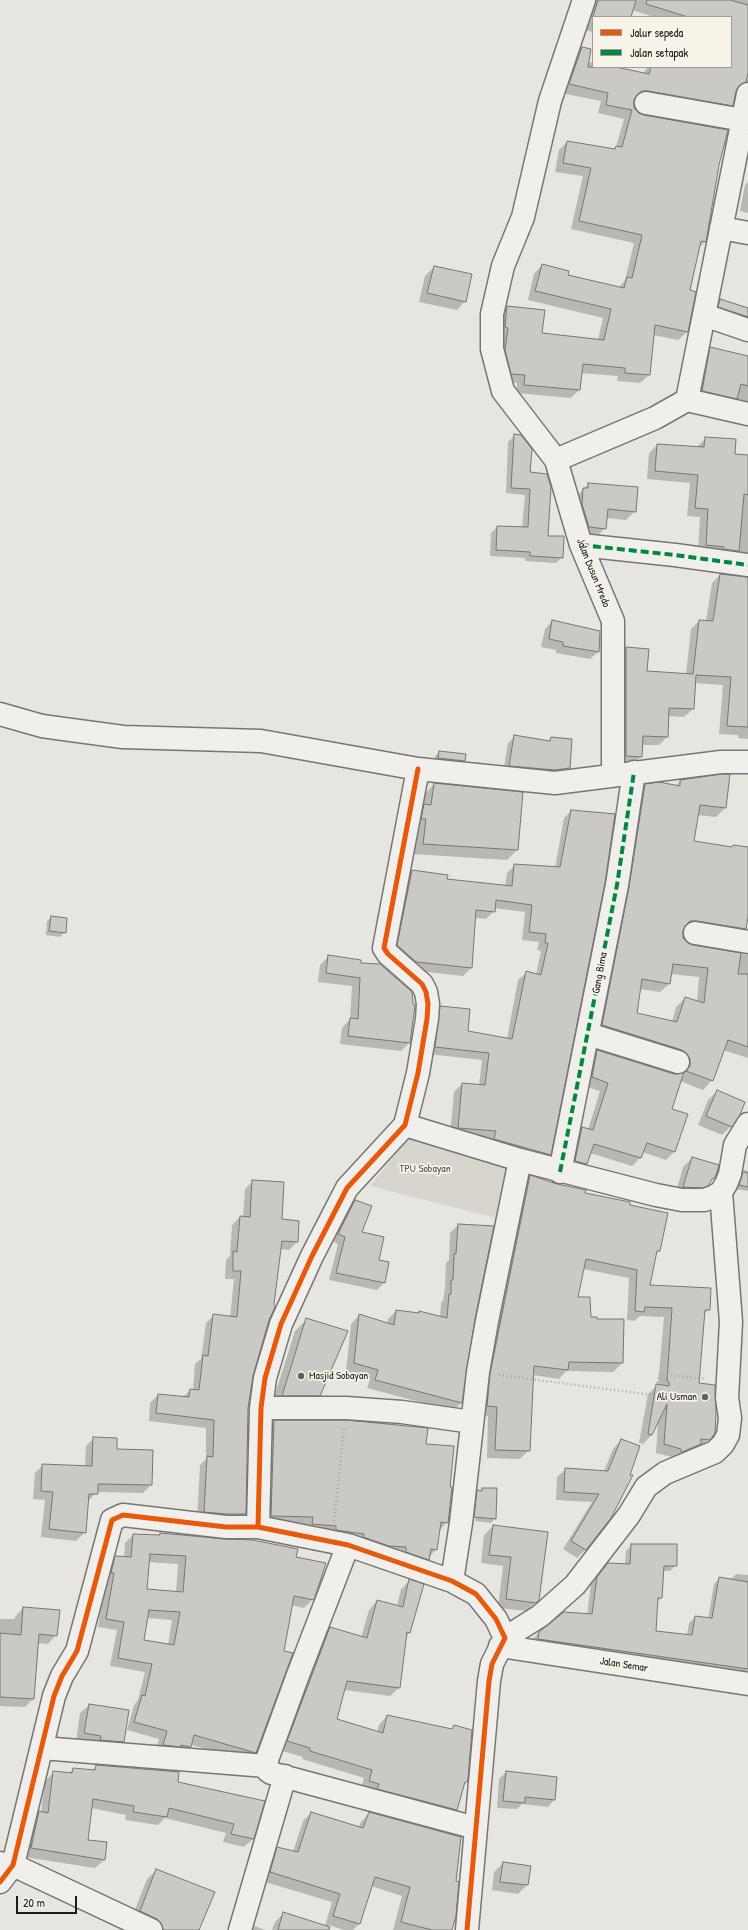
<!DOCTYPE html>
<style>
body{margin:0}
#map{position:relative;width:748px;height:1930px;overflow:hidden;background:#e6e5e0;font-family:"Patrick Hand",sans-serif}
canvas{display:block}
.legend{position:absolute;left:592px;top:16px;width:140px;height:52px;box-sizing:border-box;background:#f7f3e8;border:1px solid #9f9d96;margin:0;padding:5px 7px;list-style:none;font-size:12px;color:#1c1c1c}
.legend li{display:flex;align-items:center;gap:8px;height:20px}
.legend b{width:20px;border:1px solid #9f9d96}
.scale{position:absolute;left:16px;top:1896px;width:61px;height:18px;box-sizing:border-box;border:2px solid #1c1c1c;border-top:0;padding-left:5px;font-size:12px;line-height:14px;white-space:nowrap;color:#1c1c1c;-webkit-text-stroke:3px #f7f3e8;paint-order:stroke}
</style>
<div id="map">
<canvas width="748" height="1930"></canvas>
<ul class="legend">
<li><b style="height:5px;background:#e8590c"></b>Jalur sepeda</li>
<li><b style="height:5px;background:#00873e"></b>Jalan setapak</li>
</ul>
<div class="scale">20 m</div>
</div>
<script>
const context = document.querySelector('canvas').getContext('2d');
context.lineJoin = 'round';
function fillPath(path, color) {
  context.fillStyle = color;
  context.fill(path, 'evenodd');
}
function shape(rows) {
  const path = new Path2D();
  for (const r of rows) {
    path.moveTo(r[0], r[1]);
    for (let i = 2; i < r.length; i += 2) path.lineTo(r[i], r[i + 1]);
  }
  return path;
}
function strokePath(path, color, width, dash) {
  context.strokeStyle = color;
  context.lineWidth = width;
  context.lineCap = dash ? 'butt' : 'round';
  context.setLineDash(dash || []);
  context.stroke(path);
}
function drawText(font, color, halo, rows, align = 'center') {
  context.font = font + ' "Patrick Hand",sans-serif';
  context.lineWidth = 3.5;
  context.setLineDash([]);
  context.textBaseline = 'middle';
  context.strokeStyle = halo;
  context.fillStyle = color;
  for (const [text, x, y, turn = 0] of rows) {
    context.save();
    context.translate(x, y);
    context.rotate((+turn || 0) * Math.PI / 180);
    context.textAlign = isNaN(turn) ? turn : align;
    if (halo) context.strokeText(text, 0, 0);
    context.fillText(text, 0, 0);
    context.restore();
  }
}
fillPath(shape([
 [412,1133,515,1164,508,1221,370,1186]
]), '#d8d5ce');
fillPath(shape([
 [594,0,748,0,748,93,742,90,737,90,732,105,724,113,639,99,633,99,633,107,637,113,718,164,705,242,698,248,689,291,687,332,678,340,653,335,649,375,640,383,617,381,618,376,581,373,579,390,571,398,516,393,517,383,503,382,499,316,507,307,541,334,598,340,603,318,528,300,534,274,542,265,567,276,619,288,625,280,634,243,571,229,583,176,555,172,559,150,567,142,614,150,616,147,624,119,598,113,601,101,561,93,573,56,582,48,588,62,593,63,593,67,611,67,643,74,647,67,731,67,731,17,654,17,632,10,630,17,593,17,593,32,584,30],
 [748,182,748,213,740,211,745,185],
 [434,267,465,301,457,310,419,302,425,276],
 [720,300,748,309,748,329,712,309],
 [711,348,748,357,748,415,694,399,702,357],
 [515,435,529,473,547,537,562,557,556,563,525,561,525,558,490,556,491,533,497,527,522,528,525,495,506,493,508,442],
 [706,438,734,455,748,456,748,564,698,553,700,517,687,516,690,483,647,479,649,453,657,445,697,447],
 [588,484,635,511,626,520,606,518,605,528,596,537,580,536,575,498],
 [720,575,748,577,748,739,738,738,738,735,719,734,723,685,694,683,693,709,684,717,668,716,667,737,659,745,642,745,641,756,633,765,618,764,618,657,626,648,648,650,646,672,686,674,691,629,699,621,706,621,712,583],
 [552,621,598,652,590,659,556,653,556,650,541,647,545,629],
 [514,737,548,741,551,738,569,768,562,775,503,772,508,743],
 [439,752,464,761,460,765,434,762,435,756],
 [681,781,725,808,716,817,697,815,693,842,731,848,748,848,748,909,745,929,736,938,682,930,682,937,686,943,693,946,748,955,748,1058,723,1050,712,1080,703,1090,680,1081,671,1110,674,1152,666,1160,642,1152,640,1158,632,1166,590,1153,586,1164,578,1172,567,1170,573,1137,582,1128,588,1130,600,1091,584,1086,589,1060,597,1051,674,1075,681,1074,681,1069,593,1034,636,794,645,785,675,786],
 [671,974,699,977,697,1001,685,998,676,1007,672,1022,636,1014,640,989,660,992,670,983],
 [434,784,517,850,507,860,413,854,416,829,414,815,422,807,424,795],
 [571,811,550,1154,542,1162,487,1147,489,1139,450,1135,454,1092,462,1084,479,1086,482,1060,428,1054,433,1015,441,1007,467,1032,507,1039,518,980,526,973,536,975,541,951,537,950,539,942,522,940,525,912,494,908,494,911,486,919,475,918,471,968,463,976,409,970,390,953,404,879,412,871,446,880,505,886,507,873,515,865,555,868,564,818],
 [52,917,65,932,60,937,46,935,47,921],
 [329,956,360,964,409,1043,401,1051,340,1044,342,1028,350,1019,352,986,318,982,320,965],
 [717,1091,731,1126,722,1135,698,1125,708,1100],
 [692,1158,714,1178,698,1194,675,1196,683,1167],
 [744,1170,748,1171,748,1191,736,1189,740,1174],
 [530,1177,629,1206,659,1251,655,1254,649,1286,709,1309,703,1315,698,1384,712,1436,700,1448,696,1448,691,1453,672,1461,672,1457,656,1453,658,1421,652,1435,643,1444,639,1443,648,1394,658,1385,664,1317,640,1316,634,1321,627,1320,629,1278,583,1269,577,1298,622,1363,613,1372,566,1371,559,1379,533,1375,529,1450,520,1459,487,1458,488,1416,478,1415,521,1185],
 [253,1181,281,1220,298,1221,297,1242,289,1250,280,1249,274,1305,252,1376,248,1408,245,1514,237,1522,197,1520,200,1465,206,1459,206,1428,149,1421,150,1403,158,1395,183,1397,190,1390,193,1390,195,1364,201,1359,206,1323,214,1315,230,1318,234,1279,225,1279,226,1260,230,1256,232,1225,240,1217,243,1217,245,1189],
 [355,1201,361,1233,378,1261,384,1283,377,1290,329,1280,338,1244,332,1241,348,1208],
 [458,1225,474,1319,461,1403,453,1411,367,1388,370,1379,346,1371,351,1324,359,1315,387,1324,388,1319,396,1311,417,1314,419,1312,440,1317,441,1303,443,1301,445,1288,446,1263,449,1260,450,1233],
 [307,1319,319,1395,307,1407,271,1407,295,1331],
 [275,1422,425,1444,447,1522,440,1530,436,1549,428,1559,420,1567,305,1532,305,1525,263,1523,267,1429],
 [94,1438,116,1450,151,1485,143,1493,97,1492,87,1502,85,1532,76,1541,41,1537,45,1500,33,1499,35,1473,43,1465,85,1467,86,1446],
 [621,1440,586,1549,577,1558,563,1549,592,1502,556,1500,557,1477,566,1469,604,1471,613,1449],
 [482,1489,495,1518,491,1523,475,1521,478,1495,476,1495,473,1521,471,1521,473,1496],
 [493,1526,538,1600,527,1611,498,1608,503,1566,481,1563,484,1535],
 [161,1534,295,1558,313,1599,304,1608,291,1605,255,1752,247,1760,191,1745,182,1755,155,1753,159,1739,127,1730,134,1705,138,1700,145,1672,110,1666,117,1630,98,1627,107,1566,116,1557,124,1558,125,1543,133,1535,159,1536],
 [148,1562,178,1564,176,1592,146,1589],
 [147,1618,172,1620,168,1645,143,1641],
 [632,1545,676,1565,670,1571,663,1571,661,1598,657,1602,655,1631,687,1635,689,1623,695,1617,708,1619,714,1584,720,1578,730,1580,736,1574,748,1575,748,1672,745,1675,532,1645,533,1639,539,1632,587,1615,591,1584,608,1564,625,1565,626,1551],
 [409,1581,409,1633,406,1637,399,1688,390,1696,344,1690,335,1720,377,1732,379,1725,387,1716,450,1730,454,1726,466,1782,463,1785,456,1810,448,1818,361,1789,364,1778,302,1759,303,1757,279,1750,322,1636,330,1628,361,1638,369,1610,377,1601,397,1606,401,1589],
 [23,1608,56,1635,48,1644,37,1643,33,1699,25,1707,0,1706,0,1619,15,1619,15,1617],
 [89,1705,123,1742,114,1750,76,1742,80,1713],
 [97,1766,263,1802,253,1839,244,1847,223,1842,226,1833,165,1818,158,1825,125,1820,126,1815,91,1808,87,1840,104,1860,95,1868,24,1857,31,1821,39,1812,41,1813,45,1781,54,1772,68,1774,73,1769,92,1771],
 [506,1772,554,1800,548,1807,522,1804,517,1809,497,1808,499,1779],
 [311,1813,358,1828,361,1822,369,1813,451,1930,393,1930,402,1896,371,1886,359,1924,353,1930,344,1930,329,1925,328,1930,272,1930,275,1922,284,1913,325,1926,332,1902,262,1881,269,1856,278,1848,293,1852,303,1821],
 [503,1863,527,1885,518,1894,492,1890,494,1872],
 [157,1870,198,1930,149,1930,131,1920,147,1879],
 [255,1926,265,1930,251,1930]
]), '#0003');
const building = shape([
 [598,0,636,0,631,17,593,17,598,0],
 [647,0,730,0,748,5,748,73,746,82,739,86,736,91,733,106,648,91,642,91,637,95,634,100,634,108,638,112,644,115,728,130,719,165,706,242,701,241,690,290,696,292,688,332,655,325,650,375,625,373,625,368,583,364,580,390,524,385,525,375,511,374,505,350,508,328,505,327,507,306,545,310,542,333,604,340,611,309,535,291,542,264,569,271,568,275,624,288,627,277,632,278,642,235,579,221,591,168,563,163,567,141,615,149,616,146,622,147,632,110,606,105,608,93,569,84,582,47,591,49,588,67,616,67,649,74,651,67,731,67,731,17,688,17,646,4,647,0],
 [434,266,472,274,466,302,427,293,434,266],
 [720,299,748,308,748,317,718,307,720,299],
 [710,347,748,356,748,386,741,384,737,399,702,391,710,347],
 [514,434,521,435,532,449,530,472,547,474,551,487,548,536,564,536,563,558,530,556,530,552,496,550,497,526,528,527,530,489,511,488,514,434],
 [705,437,736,439,735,454,748,455,748,495,744,494,739,551,723,549,724,547,706,545,708,509,695,508,698,475,655,471,657,444,704,447,705,437],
 [588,483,638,487,636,512,608,509,606,529,589,527,582,504,583,488,588,488,588,483],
 [720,574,748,577,748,727,727,726,731,677,696,675,694,709,669,708,668,737,643,736,642,757,626,756,626,647,649,649,647,671,693,674,699,620,713,621,720,574],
 [552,620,600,631,599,652,563,646,563,642,549,639,552,620],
 [514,735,550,741,551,737,572,739,570,768,555,770,509,766,514,735],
 [439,751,466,754,465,761,438,758,439,751],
 [722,774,730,774,726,808,700,805,694,841,732,847,733,845,748,847,748,917,746,929,697,921,690,921,686,925,683,931,683,938,687,942,693,945,741,953,738,974,748,974,748,1047,728,1040,713,1081,686,1071,690,1066,690,1060,687,1054,682,1050,602,1025,629,887,645,784,659,782,680,786,680,780,722,774],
 [673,964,708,968,704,1003,685,997,677,1022,637,1013,642,979,670,984,673,964],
 [434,783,523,792,518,850,423,844,426,819,421,819,424,804,431,805,434,783],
 [571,810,615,814,605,883,551,1155,494,1139,496,1131,458,1128,462,1083,485,1085,489,1053,435,1047,440,1006,470,1009,468,1031,512,1039,526,971,541,975,548,943,545,943,546,934,529,932,532,905,496,900,495,912,476,910,472,968,416,962,397,945,412,870,448,875,447,879,512,886,514,864,560,867,571,810],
 [51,916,67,918,66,933,49,931,51,916],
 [328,955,361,960,361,963,380,964,412,992,413,1004,415,1005,410,1043,348,1036,350,1018,358,1019,360,978,326,973,328,955],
 [597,1050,674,1074,684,1072,672,1109,688,1114,675,1152,647,1143,641,1158,594,1144,587,1164,575,1161,582,1127,593,1130,608,1083,592,1077,597,1050],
 [717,1090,745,1102,740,1115,732,1127,706,1116,717,1090],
 [692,1157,719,1165,715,1178,712,1179,708,1186,702,1188,683,1187,692,1157],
 [743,1172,748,1173,748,1187,739,1185,743,1172],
 [530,1175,557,1184,586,1190,585,1193,630,1202,630,1205,668,1213,660,1251,657,1251,650,1285,711,1288,710,1310,705,1310,699,1383,715,1385,716,1412,715,1433,710,1440,701,1439,701,1444,682,1452,681,1452,681,1449,664,1444,667,1404,652,1435,648,1434,656,1384,669,1386,669,1382,667,1381,672,1308,645,1307,644,1312,635,1311,637,1270,586,1259,578,1297,590,1297,591,1317,597,1317,597,1319,624,1319,623,1363,569,1362,568,1370,534,1366,530,1451,495,1450,497,1407,487,1406,490,1374,530,1175],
 [252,1180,284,1182,282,1219,299,1221,298,1242,282,1241,274,1304,275,1307,269,1320,253,1376,248,1408,246,1514,226,1514,204,1512,207,1456,213,1457,214,1420,156,1413,158,1394,189,1397,190,1389,199,1390,203,1355,208,1356,213,1314,237,1317,241,1271,233,1271,233,1251,237,1252,240,1216,250,1217,252,1180],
 [355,1200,372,1206,362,1232,384,1237,379,1260,389,1262,385,1283,336,1273,345,1237,338,1234,355,1200],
 [458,1224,494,1226,475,1319,462,1403,375,1380,378,1370,354,1363,359,1314,394,1325,396,1310,419,1313,419,1311,447,1318,449,1294,451,1294,451,1280,453,1280,454,1254,456,1254,458,1224],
 [306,1318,348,1331,320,1396,282,1396,306,1318],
 [274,1420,346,1420,428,1428,426,1444,454,1446,450,1487,452,1487,448,1523,441,1522,437,1550,431,1549,429,1560,406,1552,406,1547,389,1546,363,1537,364,1534,336,1530,336,1526,312,1524,313,1517,271,1516,274,1420],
 [93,1437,117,1438,117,1449,153,1450,152,1485,98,1484,98,1494,89,1494,86,1533,49,1529,53,1492,41,1491,42,1464,92,1466,93,1437],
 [621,1439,640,1446,630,1475,633,1475,611,1518,586,1550,571,1541,599,1494,564,1492,565,1468,608,1471,621,1439],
 [482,1488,497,1488,496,1519,474,1517,477,1490,482,1491,482,1488],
 [493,1525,548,1532,539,1600,536,1603,506,1599,511,1557,489,1555,493,1525],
 [160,1533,225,1539,253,1540,298,1549,296,1557,326,1563,314,1600,294,1596,284,1651,293,1653,256,1753,194,1735,191,1747,181,1745,181,1747,163,1745,167,1731,134,1722,142,1695,145,1696,152,1664,118,1658,124,1622,106,1619,114,1573,111,1573,115,1556,131,1557,133,1534,160,1535,160,1533],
 [150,1554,186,1556,183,1592,147,1589,150,1554],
 [149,1610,180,1612,174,1645,144,1640,149,1610],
 [631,1544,677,1544,677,1566,664,1566,662,1598,658,1598,656,1631,692,1635,695,1616,712,1618,719,1577,748,1582,748,1669,538,1639,539,1632,564,1612,592,1614,597,1577,608,1563,630,1564,631,1544],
 [409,1579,424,1584,410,1633,407,1632,400,1688,347,1681,337,1719,383,1733,387,1715,452,1729,454,1725,472,1730,468,1779,467,1782,465,1782,457,1810,377,1789,379,1784,369,1781,372,1770,310,1751,310,1748,287,1741,330,1627,367,1638,377,1600,403,1607,409,1579],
 [23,1607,60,1610,57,1636,39,1634,34,1699,0,1697,0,1633,21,1635,23,1607],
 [89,1704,129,1710,124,1742,100,1740,101,1736,84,1733,89,1704],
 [96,1765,179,1772,178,1782,265,1801,254,1839,231,1834,234,1824,169,1808,167,1817,133,1812,134,1806,93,1799,88,1840,107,1842,105,1860,31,1848,39,1811,48,1813,53,1771,72,1773,73,1768,95,1770,96,1765],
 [506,1771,557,1777,555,1800,525,1797,525,1803,503,1801,506,1771],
 [311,1812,363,1828,369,1812,461,1837,456,1881,459,1882,456,1916,452,1930,432,1930,401,1922,410,1887,375,1877,360,1924,333,1916,340,1894,270,1872,277,1847,298,1852,311,1812],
 [503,1862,531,1866,528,1885,500,1882,503,1862],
 [156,1869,215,1892,199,1930,163,1930,161,1923,157,1919,140,1911,156,1869],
 [283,1912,330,1927,329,1930,278,1930,283,1912]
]);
fillPath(building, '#cac9c5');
strokePath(building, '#777674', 1);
const street = shape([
 [584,0,550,101,523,217,503,266,492,314,492,349,503,391,556,460,581,545,613,621,613,775],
 [646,103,743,120],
 [721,228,748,233],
 [704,315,748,330],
 [687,400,748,414],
 [556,460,655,418,687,400,748,94],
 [581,545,675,555,748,565],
 [0,714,42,726,71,730,123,737,261,741,418,769,555,783,721,762,748,762],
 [695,933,748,942],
 [588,1034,678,1062],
 [405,1125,520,1160],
 [560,1172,617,885,634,772],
 [261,1408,346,1408,402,1412,472,1422],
 [258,1527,261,1408,265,1378,281,1324,312,1256,347,1188,405,1125,418,1073,427,1019,428,1004,426,992,422,984,388,954,384,948,418,769],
 [348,1545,298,1675,268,1757,266,1766,267,1770,271,1773,476,1828],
 [452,1581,461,1523,478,1372,487,1321,520,1160,656,1195,682,1200,704,1200,713,1197,721,1192,726,1184,730,1174,735,1145,748,1124],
 [505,1638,540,1616,575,1585,629,1515,646,1487,665,1473,715,1452,723,1444,728,1435,730,1418,727,1398,731,1322,721,1192],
 [500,1646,748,1684],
 [42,1748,266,1766],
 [0,1863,13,1865,151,1930],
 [0,1882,13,1865,54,1696,62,1676,77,1651,112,1520,123,1515,226,1527,258,1527,348,1545,452,1581,476,1594,496,1619,505,1638,492,1664,489,1681,467,1930],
 [240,1930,285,1776]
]);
strokePath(street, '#777674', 25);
strokePath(shape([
 [499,1375,653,1395,660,1374,706,1379],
 [334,1521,344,1428]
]), '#a7a6a4', 2.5, [1, 3]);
strokePath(street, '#f0efeb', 22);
strokePath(shape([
 [581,545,675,555,748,565],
 [560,1172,617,885,634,772]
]), '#00873e', 4, [8, 4]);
strokePath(shape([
 [258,1527,261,1408,265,1378,281,1324,312,1256,347,1188,405,1125,418,1073,427,1019,428,1004,426,992,422,984,388,954,384,948,418,769],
 [0,1882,13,1865,54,1696,62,1676,77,1651,112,1520,123,1515,226,1527,258,1527,348,1545,452,1581,476,1594,496,1619,505,1638,492,1664,489,1681,467,1930]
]), '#e8590c', 5);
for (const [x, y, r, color] of [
 [301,1376,4,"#636261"],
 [705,1397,4,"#636261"]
]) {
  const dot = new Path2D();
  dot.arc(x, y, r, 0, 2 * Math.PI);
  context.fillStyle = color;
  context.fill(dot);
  strokePath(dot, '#f7f3e8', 1.5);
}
drawText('11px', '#1c1c1c', '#f7f3e8', [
 ["Jalan Dusun Mredo",593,573,68],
 ["Gang Bima",600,973,-79],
 ["Jalan Semar",624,1665,9]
]);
drawText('11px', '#51504d', '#f7f3e8', [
 ["TPU Sobayan",425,1169]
]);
drawText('11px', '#1c1c1c', '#f7f3e8', [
 ["Masjid Sobayan",309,1376],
 ["Ali Usman",697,1397,"right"]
], 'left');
</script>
